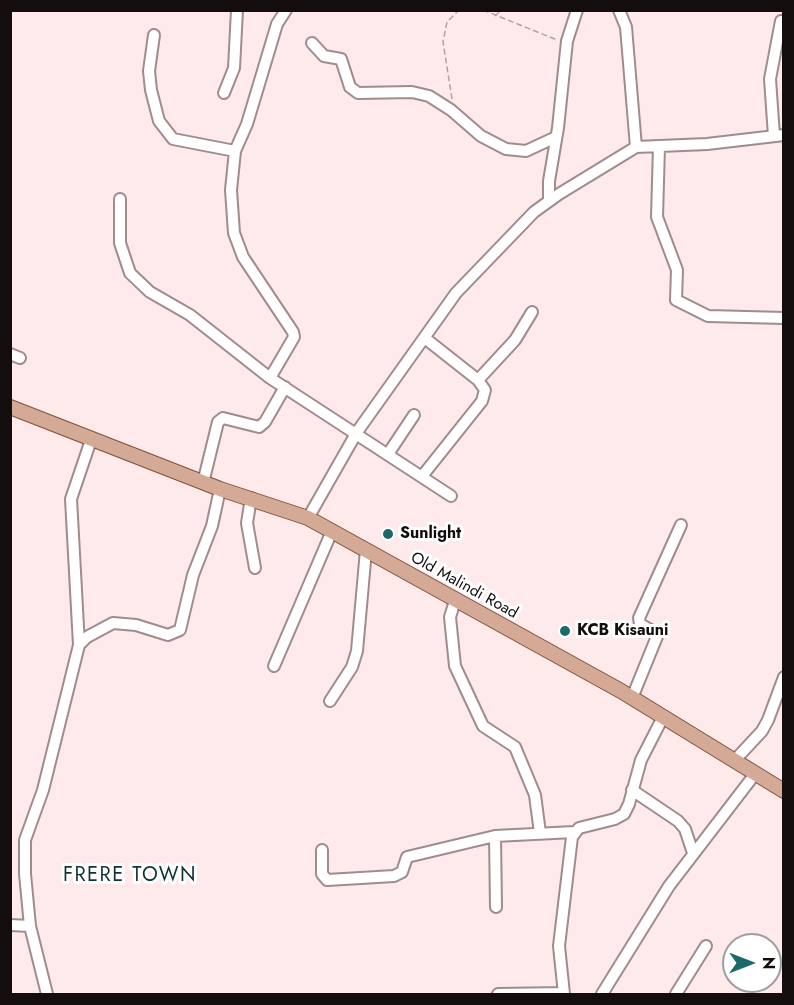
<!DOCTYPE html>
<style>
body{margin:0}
#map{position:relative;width:794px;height:1005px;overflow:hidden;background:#fee9eb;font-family:Jost,sans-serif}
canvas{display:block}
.frame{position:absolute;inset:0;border:12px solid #140d0d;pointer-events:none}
.north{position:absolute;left:722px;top:933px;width:60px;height:60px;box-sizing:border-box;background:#fff;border:2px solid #a19e9e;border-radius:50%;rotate:90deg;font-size:16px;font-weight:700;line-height:24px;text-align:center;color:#140d0d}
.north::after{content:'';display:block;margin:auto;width:21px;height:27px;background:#1c696c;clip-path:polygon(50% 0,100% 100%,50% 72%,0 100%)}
</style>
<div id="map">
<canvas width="794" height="1005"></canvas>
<div class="frame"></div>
<div class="north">N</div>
</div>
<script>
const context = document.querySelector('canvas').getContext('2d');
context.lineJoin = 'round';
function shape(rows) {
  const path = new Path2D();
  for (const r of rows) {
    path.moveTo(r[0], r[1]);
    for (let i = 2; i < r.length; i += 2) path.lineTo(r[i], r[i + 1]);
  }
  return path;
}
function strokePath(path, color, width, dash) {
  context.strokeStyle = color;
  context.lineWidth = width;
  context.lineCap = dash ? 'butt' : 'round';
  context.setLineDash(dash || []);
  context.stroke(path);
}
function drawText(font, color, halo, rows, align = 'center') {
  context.font = font + ' Jost,sans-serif';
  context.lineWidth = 6;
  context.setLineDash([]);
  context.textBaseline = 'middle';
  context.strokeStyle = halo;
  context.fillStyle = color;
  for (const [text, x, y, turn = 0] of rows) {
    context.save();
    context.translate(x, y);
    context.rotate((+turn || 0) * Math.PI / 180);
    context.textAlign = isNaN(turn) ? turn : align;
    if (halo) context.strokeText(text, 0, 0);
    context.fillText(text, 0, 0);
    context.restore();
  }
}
const minor = shape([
 [619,10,626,27,636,147],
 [154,35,149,71,151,90,159,121,173,139,235,151],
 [312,43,324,56,341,59,350,87,358,93,412,92,429,96,451,110,481,136,506,149,526,151,556,137],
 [224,93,234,68,237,10],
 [774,136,770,79,781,21],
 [659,147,657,217,677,270,676,300,708,316,784,318],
 [120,199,120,243,130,273,150,292,190,315,270,378,451,496],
 [549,201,549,181,558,128,567,41,577,10],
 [10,354,20,358],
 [270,378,294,337,293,332,243,257,234,233,231,190,235,151,247,124,277,24,286,10],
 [478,380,515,340,532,312],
 [388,454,414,415],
 [423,475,482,401,485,390,478,380,426,339],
 [203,483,218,422,223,418,259,427,265,422,285,387],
 [251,498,247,523,255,568],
 [308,518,357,432,456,293,534,212,559,194,636,147,707,144,784,135],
 [455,601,450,617,455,666,483,726,515,747,535,795,540,833],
 [79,645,87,637,113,623,136,625,168,635,180,630,193,575,212,526,220,489],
 [274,666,332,531],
 [632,698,658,634,640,624,639,618,681,525],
 [330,701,352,667,357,651,366,550],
 [735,760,762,731,768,720,784,677],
 [632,790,678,821,685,829,693,853],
 [495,836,496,907],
 [322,850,322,874,327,880,394,876,402,872,407,857,495,836,574,832],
 [10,925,30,926,47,994],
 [30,926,25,874,25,840,43,790,79,645,71,499,91,440],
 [498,994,564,993],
 [564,994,559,946,572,837,579,828,615,819,624,814,629,804,641,760,663,717],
 [602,994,669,886,755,774],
 [676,994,706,946]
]);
const major = shape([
 [10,407,220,489,308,518,621,691,784,791]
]);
strokePath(minor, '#9f8c8d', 14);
strokePath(major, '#7f4f39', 16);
strokePath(shape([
 [483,10,557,40],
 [495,16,501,10],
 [452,99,443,42,447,22,459,10]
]), '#b2a2a3', 1.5, [6, 3]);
strokePath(minor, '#fff', 10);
strokePath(major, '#d4aa97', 14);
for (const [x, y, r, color] of [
 [388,534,6,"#1c696c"],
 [565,631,6,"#1c696c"]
]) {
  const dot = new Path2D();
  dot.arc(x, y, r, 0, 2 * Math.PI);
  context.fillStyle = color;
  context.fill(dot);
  strokePath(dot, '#fff', 2);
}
drawText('bold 16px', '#140d0d', '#fff', [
 ["Sunlight",400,534],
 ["KCB Kisauni",577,631]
], 'left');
drawText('16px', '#140d0d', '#fff', [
 ["Old Malindi Road",464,586,29]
]);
context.letterSpacing = '1.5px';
drawText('20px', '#0f3334', '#fff', [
 ["FRERE TOWN",130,876]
]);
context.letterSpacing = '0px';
</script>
